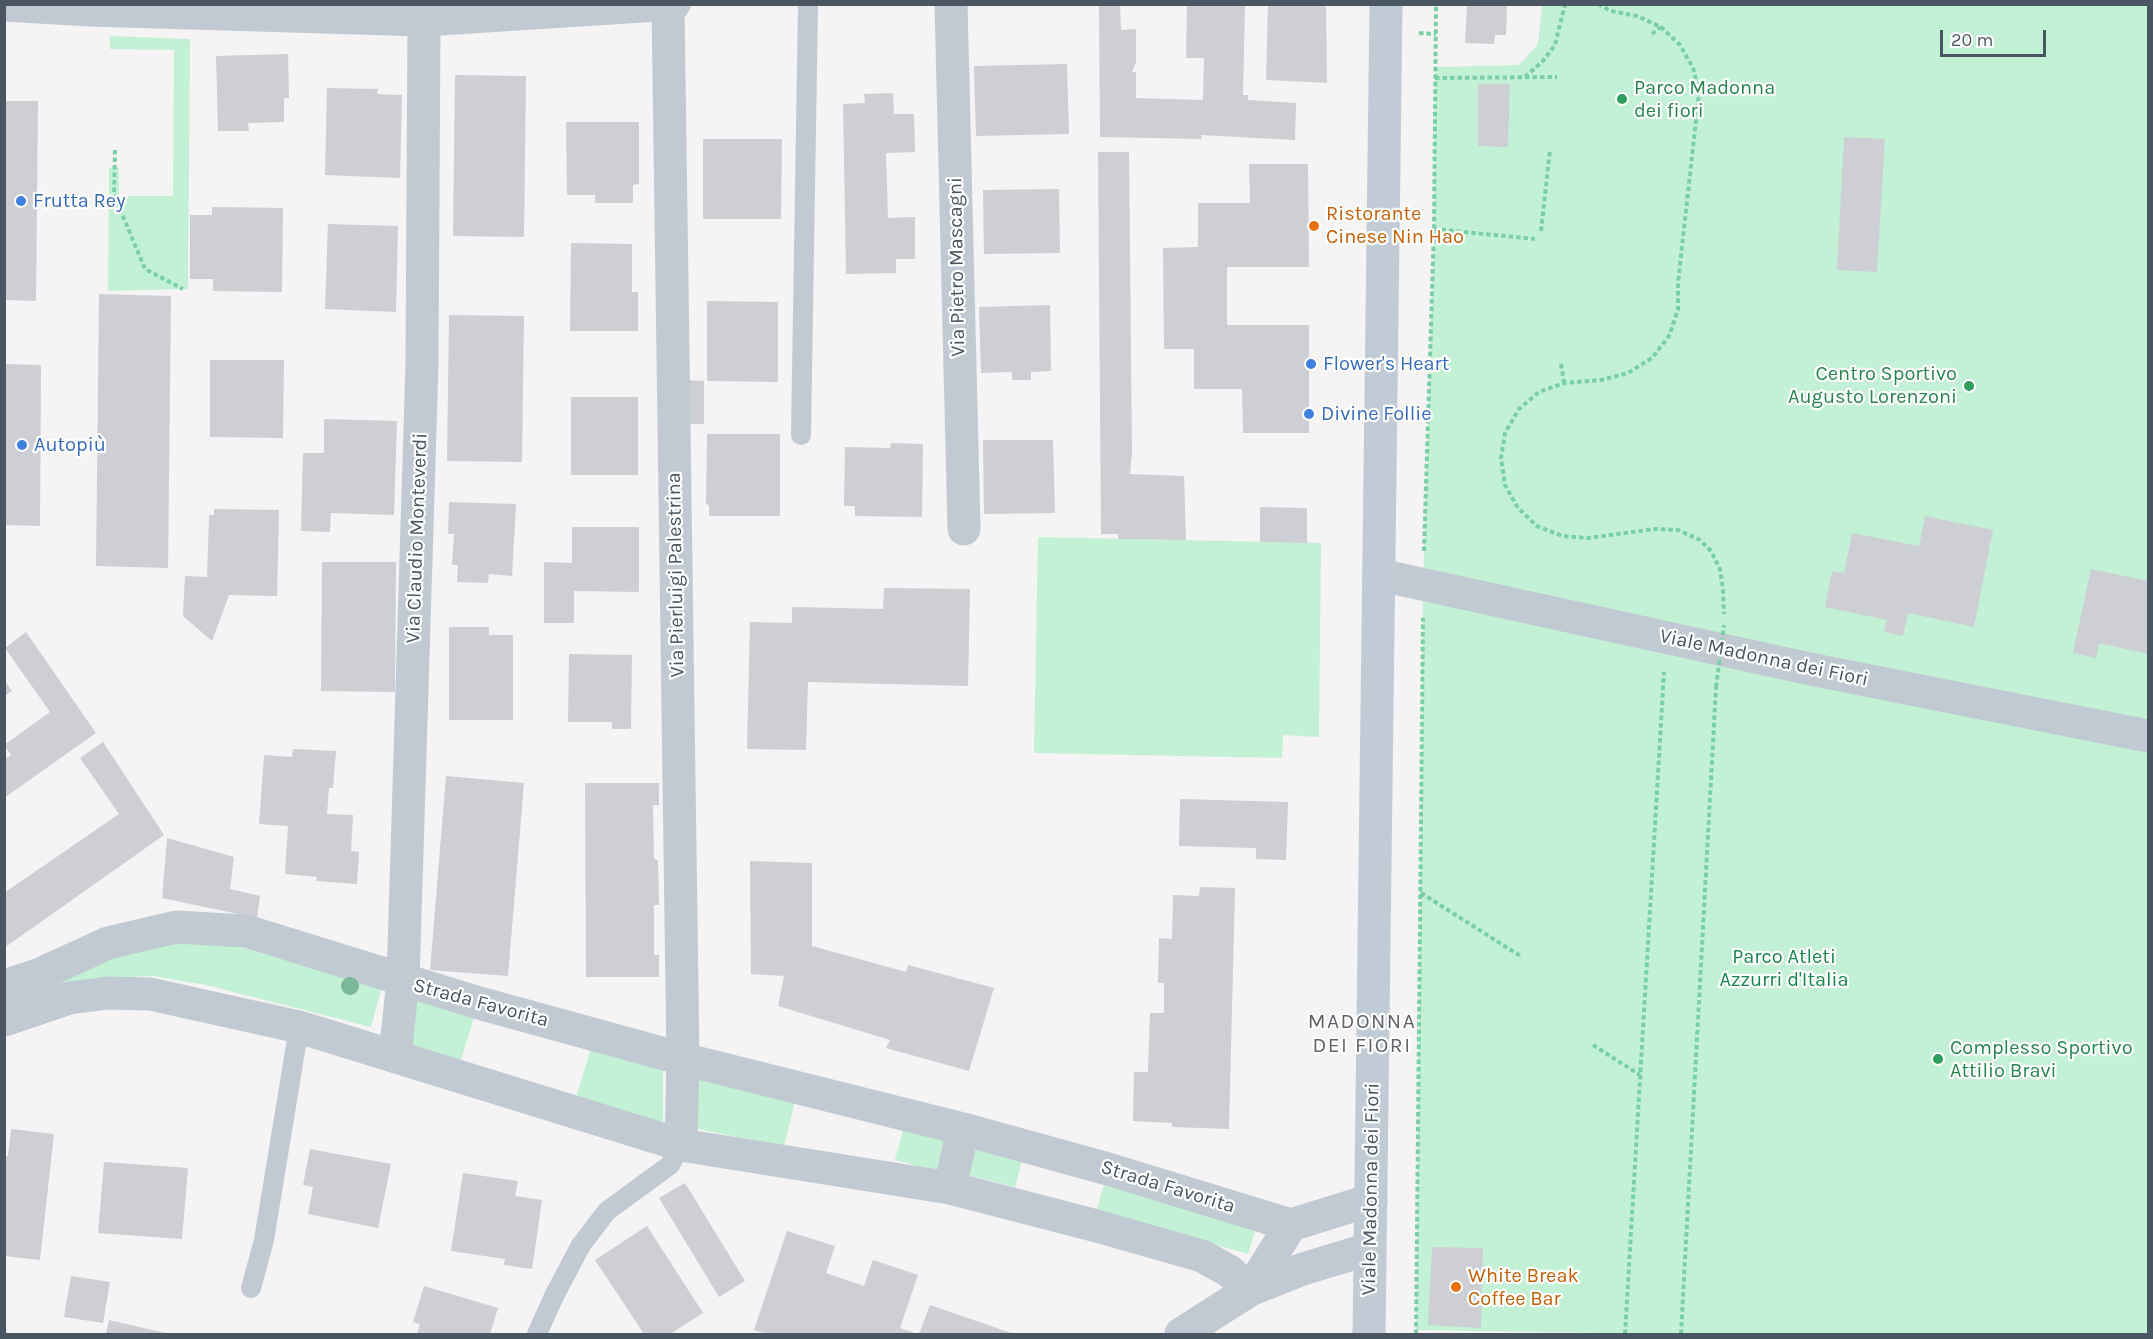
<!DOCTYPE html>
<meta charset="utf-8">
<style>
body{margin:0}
#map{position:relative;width:2153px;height:1339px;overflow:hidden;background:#f5f3f3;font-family:Karla,sans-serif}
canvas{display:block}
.frame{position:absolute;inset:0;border:6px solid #4a5661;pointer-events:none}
.scale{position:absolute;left:1940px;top:30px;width:106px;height:27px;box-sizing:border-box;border:3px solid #4a5661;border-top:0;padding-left:8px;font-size:18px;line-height:21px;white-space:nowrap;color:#4a5661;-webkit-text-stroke:4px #fff;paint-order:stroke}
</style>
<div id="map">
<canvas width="2153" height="1339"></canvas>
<div class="frame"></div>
<div class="scale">20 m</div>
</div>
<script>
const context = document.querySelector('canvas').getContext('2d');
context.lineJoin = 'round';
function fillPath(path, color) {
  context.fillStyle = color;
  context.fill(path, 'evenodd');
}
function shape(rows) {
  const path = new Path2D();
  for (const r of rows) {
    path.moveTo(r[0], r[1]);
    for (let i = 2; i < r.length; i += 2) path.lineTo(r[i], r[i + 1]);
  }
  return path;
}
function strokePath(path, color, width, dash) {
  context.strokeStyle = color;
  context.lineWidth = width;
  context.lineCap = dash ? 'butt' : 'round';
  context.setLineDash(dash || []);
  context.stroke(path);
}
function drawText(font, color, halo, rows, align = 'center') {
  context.font = font + ' Karla,sans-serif';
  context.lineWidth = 4.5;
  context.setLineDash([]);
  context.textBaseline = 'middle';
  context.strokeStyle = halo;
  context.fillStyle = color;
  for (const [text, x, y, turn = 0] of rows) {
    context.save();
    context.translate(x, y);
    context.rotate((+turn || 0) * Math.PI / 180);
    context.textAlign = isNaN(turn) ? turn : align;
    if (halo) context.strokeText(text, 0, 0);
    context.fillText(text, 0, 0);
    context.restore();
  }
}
fillPath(shape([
 [1542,5,2148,5,2148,1334,1667,1334,1416,1330,1423,585,1434,229,1435,67,1519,65,1538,44],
 [110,36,190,39,188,289,108,291,109,168,119,168,119,196,173,196,174,50,110,49],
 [1038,537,1321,543,1319,737,1283,735,1282,758,1034,753],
 [214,940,382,986,371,1027,206,985,153,976,94,979,51,987,118,955,173,943],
 [413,995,475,1014,461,1060,408,1044],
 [592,1044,663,1065,663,1123,576,1098],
 [698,1077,795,1101,784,1147,698,1129],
 [904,1126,946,1137,937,1171,895,1160],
 [975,1145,1023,1157,1015,1187,967,1175],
 [1105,1180,1257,1224,1248,1254,1097,1210]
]), '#c3f1d5');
fillPath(shape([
 [1099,4,1120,4,1121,30,1136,29,1136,62,1132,72,1136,72,1136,98,1203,100,1204,58,1186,58,1187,4,1245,4,1243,95,1248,95,1248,100,1296,103,1295,140,1201,135,1202,139,1100,137],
 [1268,4,1326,4,1327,83,1266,80],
 [1467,4,1507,4,1506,35,1495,35,1494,44,1465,43],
 [288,54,289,98,284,98,284,122,248,123,249,131,218,131,216,56],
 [1067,64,1069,134,976,136,974,66],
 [455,75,526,76,524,237,453,236],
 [1478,84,1510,84,1508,147,1478,146],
 [327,88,378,89,377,94,402,95,400,178,325,175],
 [893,93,894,114,914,114,915,152,886,153,888,218,915,217,915,259,896,259,896,273,846,274,843,104,865,103,864,94],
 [4,101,38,101,36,301,4,300],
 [566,122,639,122,639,184,633,185,633,203,595,203,595,195,567,195],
 [1844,137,1885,139,1877,272,1837,270],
 [703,139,782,139,781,219,703,219],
 [1098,152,1129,152,1132,452,1130,474,1184,476,1186,540,1118,539,1118,534,1101,534],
 [1249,164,1308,164,1309,267,1227,267,1227,325,1309,325,1309,433,1243,433,1242,389,1194,389,1194,349,1164,349,1163,248,1198,247,1198,203,1250,203],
 [1059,189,1060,253,984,254,983,190],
 [212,207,283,208,282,292,213,291,213,279,190,279,190,215,212,215],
 [328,224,398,226,396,312,325,309],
 [571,243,632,244,632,292,638,292,638,331,570,331],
 [99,294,171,296,168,568,96,566],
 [707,301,778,302,778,382,707,381],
 [1050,305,1051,371,1031,372,1031,380,1012,380,1012,372,981,373,979,307],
 [449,315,524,316,522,462,447,461],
 [210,360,284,360,283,438,210,437],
 [4,364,41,365,40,526,4,525],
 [685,380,704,381,704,424,685,424],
 [571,397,638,397,638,475,571,475],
 [324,419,397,421,394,515,331,513,330,532,301,531,303,453,324,453],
 [707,434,780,434,780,516,709,516,709,505,706,504],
 [983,440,1053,440,1055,513,984,514],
 [891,443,923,444,922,517,855,516,855,506,844,506,845,447,890,448],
 [449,502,516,504,512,576,489,574,488,583,457,582,458,565,452,565,454,534,448,534],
 [1260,507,1307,508,1307,543,1260,542],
 [214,509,279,510,277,596,229,595,212,641,183,616,185,576,207,577,209,515,214,515],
 [1925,516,1993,530,1974,627,1908,613,1903,636,1884,632,1887,620,1825,607,1832,571,1844,573,1852,533,1919,546],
 [572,527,639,527,639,592,574,591,574,623,544,623,544,562,572,563],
 [322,562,396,562,395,692,321,691],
 [2091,569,2148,581,2148,654,2099,643,2096,658,2073,653],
 [884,588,970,589,968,686,808,682,806,750,747,749,750,622,792,623,792,607,883,609],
 [449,627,489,627,489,635,513,635,513,720,449,720],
 [26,632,96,733,4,798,4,760,11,755,4,745,50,712,5,648],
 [569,654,632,655,631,729,612,729,612,722,568,722],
 [5,681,12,691,5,696],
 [103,742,164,835,4,948,4,893,119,814,80,758],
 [293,749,336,751,333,788,329,788,327,814,353,815,351,851,359,852,357,884,316,881,317,877,285,874,288,826,259,824,264,755,292,757],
 [446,776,524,783,508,976,430,970],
 [585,783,659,783,659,805,653,805,654,859,658,860,659,905,654,905,654,955,659,955,659,977,586,977],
 [1180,799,1288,802,1286,860,1256,859,1256,848,1179,846],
 [167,838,234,857,230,889,260,896,257,918,162,898],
 [750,861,812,863,812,946,906,972,908,965,994,988,969,1071,886,1048,890,1040,778,1006,784,976,751,974],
 [1200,887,1235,888,1229,1129,1172,1127,1172,1123,1133,1121,1134,1072,1148,1072,1150,1013,1164,1013,1164,983,1158,983,1159,938,1172,939,1173,895,1199,896],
 [11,1129,54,1134,40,1260,4,1256,4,1156,8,1156],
 [310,1149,391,1164,378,1228,308,1214,313,1187,303,1185],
 [104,1162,188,1168,182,1239,98,1233],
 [463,1173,518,1181,515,1196,542,1200,532,1269,504,1265,505,1259,451,1251],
 [685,1183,745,1281,719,1297,659,1198],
 [647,1226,703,1313,670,1334,644,1334,595,1260],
 [787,1231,835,1246,826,1273,864,1286,873,1260,918,1275,900,1328,918,1334,767,1334,754,1330],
 [1432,1247,1483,1248,1481,1328,1428,1325],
 [71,1276,110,1282,103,1323,64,1317],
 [424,1286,498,1308,490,1334,417,1334,420,1324,413,1322],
 [930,1305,1014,1334,919,1334],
 [109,1320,170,1334,106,1334]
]), '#cdcfd5');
strokePath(shape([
 [1598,4,1611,11,1637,16,1661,27,1680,45,1693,68,1699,93,1678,283,1678,310,1669,336,1652,358,1628,373,1601,380,1564,383,1539,392,1519,409,1505,433,1501,458,1505,485,1518,508,1537,526,1562,536,1588,538,1655,529,1678,530,1700,540,1711,551,1720,569,1723,590,1724,614],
 [1419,33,1436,34],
 [1652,34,1661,27],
 [1525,77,1543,61,1555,45,1565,4],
 [1435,78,1557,77],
 [115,150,114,195,145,269,183,289],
 [1434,229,1535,239],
 [1541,231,1550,150],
 [1561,364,1564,383],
 [1424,551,1434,229,1436,4],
 [1421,893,1522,957],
 [1593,1045,1640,1075],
 [1416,1334,1423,618],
 [1625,1334,1664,672],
 [1681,1334,1716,687]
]), '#7ad0a6', 4, [4.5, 3]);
strokePath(shape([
 [801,435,808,4],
 [251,1288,264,1240,299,1027],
 [537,1334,555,1294,581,1245,607,1211,670,1165,681,1145]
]), '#c1cad2', 20);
strokePath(shape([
 [951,4,964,529],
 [4,5,90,10,424,20,674,4],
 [668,5,683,1059,681,1145],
 [1380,575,1810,669,2148,736],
 [4,986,38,975,108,943,176,927,246,931,479,1003,683,1059,963,1129,1108,1169,1291,1225,1371,1200],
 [4,1020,69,998,108,993,150,994,299,1027,681,1145,950,1188,1093,1225,1202,1256,1229,1271,1250,1290],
 [395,1056,403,981,422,364,424,20],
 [950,1188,963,1129],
 [1250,1290,1291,1225],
 [1181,1334,1250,1290,1303,1269,1369,1249]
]), '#c1cad2', 33);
strokePath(shape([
 [1369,1334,1386,4]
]), '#c1cbd6', 33);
strokePath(shape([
 [1716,687,1724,625]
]), '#7ad0a6', 4, [4.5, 3]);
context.fillStyle = '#7bb799';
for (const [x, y] of [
 [350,986]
]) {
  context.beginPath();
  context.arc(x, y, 9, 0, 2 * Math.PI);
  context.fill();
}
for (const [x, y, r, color] of [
 [1622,99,6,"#2e9e5b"],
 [21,201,6,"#3f7fe0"],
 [1314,226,6,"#e8710a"],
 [1311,364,6,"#3f7fe0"],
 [1969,386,6,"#2e9e5b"],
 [1309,414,6,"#3f7fe0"],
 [22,445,6,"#3f7fe0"],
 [1938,1059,6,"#2e9e5b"],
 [1456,1287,6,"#e8710a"]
]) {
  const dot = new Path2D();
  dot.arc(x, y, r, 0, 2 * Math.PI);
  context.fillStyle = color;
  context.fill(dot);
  strokePath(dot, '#fff', 2);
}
drawText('20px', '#27864d', '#fff', [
 ["Parco Madonna",1634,88],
 ["dei fiori",1634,111],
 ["Centro Sportivo",1957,374,"right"],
 ["Augusto Lorenzoni",1957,397,"right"],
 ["Complesso Sportivo",1950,1048],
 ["Attilio Bravi",1950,1071]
], 'left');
drawText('20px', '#366cbe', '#fff', [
 ["Frutta Rey",33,201],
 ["Flower's Heart",1323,364],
 ["Divine Follie",1321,414],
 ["Autopiù",34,445]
], 'left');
drawText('20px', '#c56008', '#fff', [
 ["Ristorante",1326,214],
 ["Cinese Nin Hao",1326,237],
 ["White Break",1468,1276],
 ["Coffee Bar",1468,1299]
], 'left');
drawText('20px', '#4a5661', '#fff', [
 ["Via Pietro Mascagni",957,267,-91],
 ["Via Claudio Monteverdi",417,538,-88],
 ["Via Pierluigi Palestrina",676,575,-91],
 ["Viale Madonna dei Fiori",1764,658,12],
 ["Strada Favorita",481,1003,15],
 ["Strada Favorita",1168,1187,17],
 ["Viale Madonna dei Fiori",1371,1189,-89]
]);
drawText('20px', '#17864f', '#fff', [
 ["Parco Atleti",1784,957],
 ["Azzurri d'Italia",1784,980]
]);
context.letterSpacing = '1.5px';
drawText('21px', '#5f6368', '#fff', [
 ["MADONNA",1362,1022],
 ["DEI FIORI",1362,1046]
]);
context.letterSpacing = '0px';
</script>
